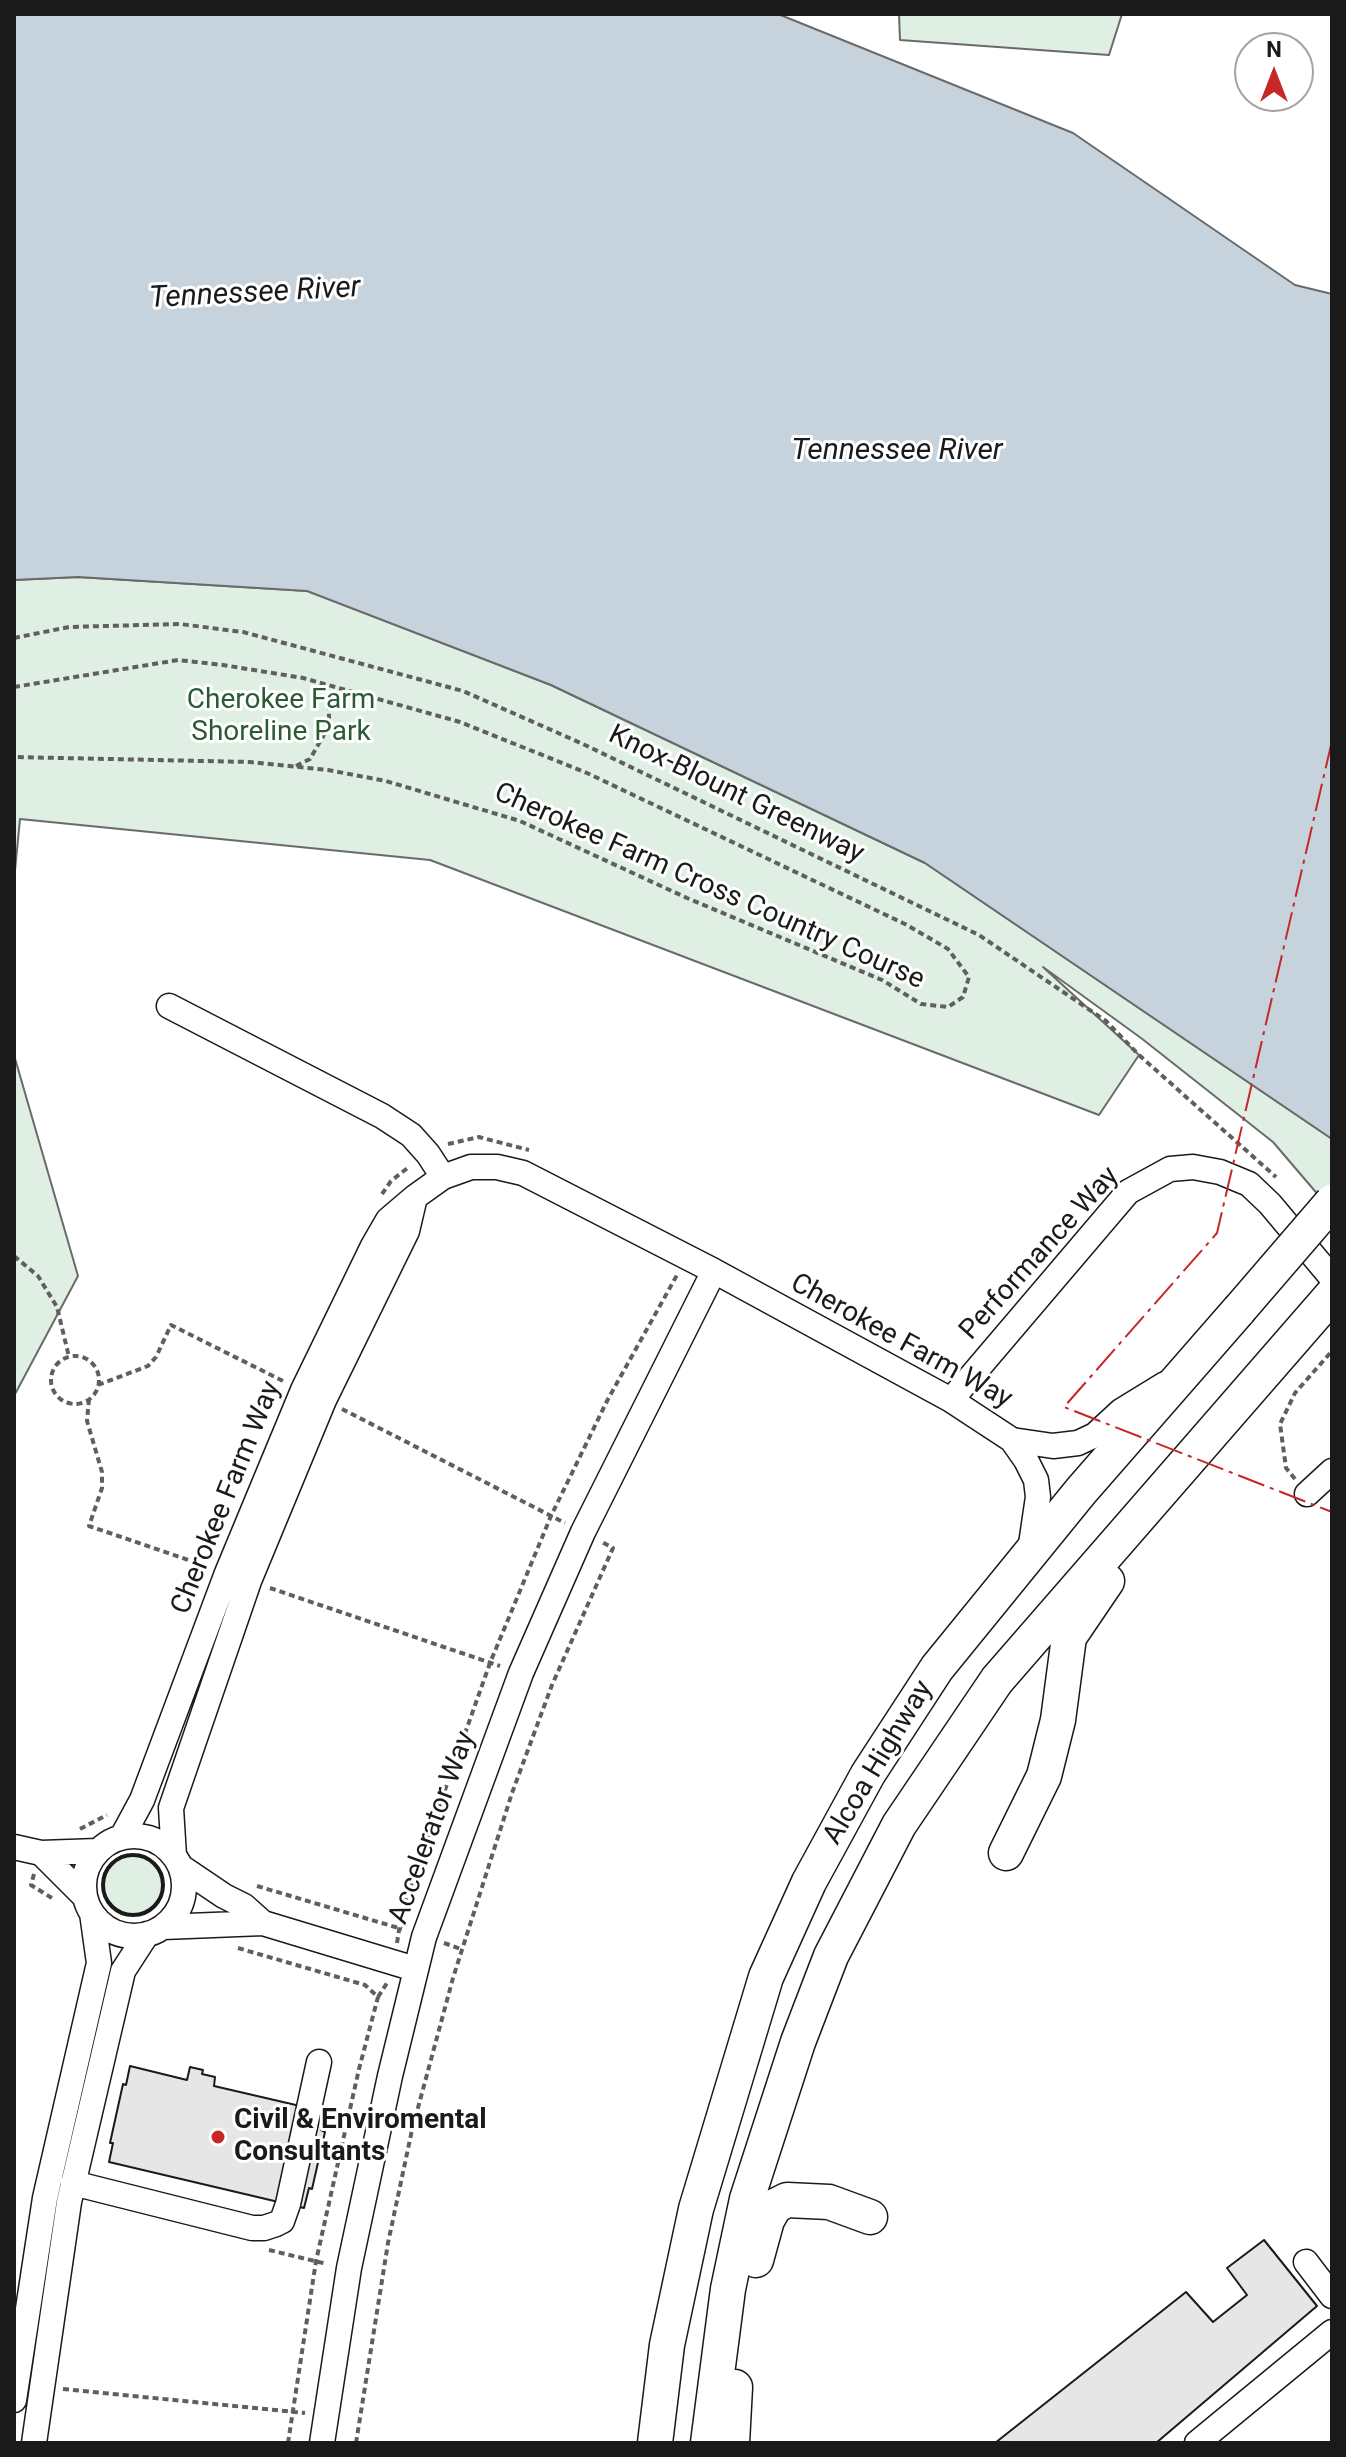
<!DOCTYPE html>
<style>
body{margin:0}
#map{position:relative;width:1346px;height:2457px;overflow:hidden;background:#fff;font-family:Roboto,sans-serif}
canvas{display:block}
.frame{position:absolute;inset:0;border:16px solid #1a1a1a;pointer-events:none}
.north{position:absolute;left:1234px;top:32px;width:80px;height:80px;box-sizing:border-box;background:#fff;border:2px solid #a3a3a3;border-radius:50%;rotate:0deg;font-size:22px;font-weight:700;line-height:32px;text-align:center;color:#1a1a1a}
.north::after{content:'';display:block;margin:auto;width:28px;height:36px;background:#c62828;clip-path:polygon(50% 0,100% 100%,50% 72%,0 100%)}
</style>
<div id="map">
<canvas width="1346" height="2457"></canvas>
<div class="frame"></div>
<div class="north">N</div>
</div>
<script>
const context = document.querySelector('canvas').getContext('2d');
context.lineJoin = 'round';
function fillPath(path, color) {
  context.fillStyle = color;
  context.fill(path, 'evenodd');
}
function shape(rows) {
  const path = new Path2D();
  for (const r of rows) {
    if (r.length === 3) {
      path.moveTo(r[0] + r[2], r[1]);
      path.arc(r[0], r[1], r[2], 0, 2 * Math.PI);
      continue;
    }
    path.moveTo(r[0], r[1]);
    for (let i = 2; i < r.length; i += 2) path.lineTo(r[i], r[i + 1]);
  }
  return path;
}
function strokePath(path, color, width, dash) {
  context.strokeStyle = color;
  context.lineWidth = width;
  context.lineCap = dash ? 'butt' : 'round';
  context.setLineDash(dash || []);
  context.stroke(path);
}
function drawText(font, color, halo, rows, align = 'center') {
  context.font = font + ' Roboto,sans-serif';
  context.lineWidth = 6;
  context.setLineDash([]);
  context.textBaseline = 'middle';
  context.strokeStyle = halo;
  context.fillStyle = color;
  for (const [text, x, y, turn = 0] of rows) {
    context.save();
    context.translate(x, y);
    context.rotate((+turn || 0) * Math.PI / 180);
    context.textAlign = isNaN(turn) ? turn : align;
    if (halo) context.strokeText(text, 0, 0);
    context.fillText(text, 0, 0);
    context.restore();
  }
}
const green = shape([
 [899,14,1122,14,1109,55,900,40,899,14],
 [78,577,308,591,551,685,925,863,1332,1139,1332,1211,1273,1142,1141,1038,1043,967,1139,1055,1099,1115,430,860,20,819,14,881,14,580,78,577],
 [14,1055,78,1276,14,1396,14,1055],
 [133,1885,30]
]);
fillPath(green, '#e0efe3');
strokePath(green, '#6a6a6a', 2);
const water = shape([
 [14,14,778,14,1073,133,1295,285,1332,294,1332,1139,925,863,551,685,307,591,78,577,14,580,14,14]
]);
fillPath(water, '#c6d2dc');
strokePath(water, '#6a6a6a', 2);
const building = shape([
 [130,2066,187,2080,190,2067,203,2070,202,2074,215,2077,214,2086,326,2112,321,2130,325,2132,312,2189,309,2188,304,2208,109,2162,113,2143,110,2143,123,2084,126,2085,130,2066],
 [1264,2240,1317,2306,1156,2443,995,2443,1186,2292,1213,2322,1247,2295,1227,2268,1264,2240]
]);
fillPath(building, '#e6e6e6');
strokePath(building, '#1a1a1a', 2);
const minor = shape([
 [169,1006,382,1116,411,1135,428,1154,443,1177],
 [951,1400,1128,1192,1170,1169,1193,1167,1220,1172,1249,1184,1270,1204,1332,1278],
 [1012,1440,1053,1446,1078,1443,1095,1435,1121,1411,1165,1384],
 [1307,1494,1332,1471],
 [134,1886,50],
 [122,1837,142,1800,227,1573,303,1390,373,1246,388,1220,415,1197,443,1177,471,1167,497,1167,523,1173,714,1271,951,1400,1012,1440,1026,1460,1036,1480,1038,1497,1030,1551],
 [14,1847,41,1853,98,1851],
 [41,1853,85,1897],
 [174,1856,171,1808,249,1581,324,1400,407,1231,415,1197],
 [181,1867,224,1896,244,1906,263,1923],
 [163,1927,263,1923,415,1969],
 [73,2183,252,2228,264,2228,276,2224,282,2221,288,2204,319,2062],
 [1306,2262,1332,2296],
 [14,2400,45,2198,99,1963,92,1913],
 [34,2443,69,2202,123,1971,147,1934],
 [322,2443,349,2268,390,2076,424,1937,521,1673,583,1532,714,1271],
 [1197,2443,1332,2332]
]);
const highway = shape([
 [1006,1853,1044,1776,1058,1720,1069,1637,1107,1581],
 [756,2260,767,2220,775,2206,787,2200,829,2202,870,2217],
 [655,2443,667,2345,696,2209,766,1977,809,1882,868,1774,937,1668,1081,1491,1239,1310],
 [708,2443,728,2289,747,2199,798,2042,831,1956,899,1825,997,1680,1332,1295],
 [732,2443,735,2387]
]);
strokePath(minor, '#1a1a1a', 27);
strokePath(highway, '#1a1a1a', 37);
strokePath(shape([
 [14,638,69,627,180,624,243,632,463,691,583,744,979,935,1106,1021,1139,1055,1276,1177],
 [14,687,178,660,223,665,303,678,460,722,587,773,905,924,948,949,969,977,963,997,948,1007,921,1004,882,980,687,898,520,821,386,781,328,770,250,762,14,757],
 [296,766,310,759,329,726,329,700,319,684],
 [448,1144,479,1137,529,1150],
 [382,1194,391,1181,410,1166],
 [14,1256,38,1276,57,1307,69,1357],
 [75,1380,24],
 [98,1385,148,1366,156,1357,171,1325,283,1381],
 [89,1399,87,1421,102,1472,102,1488,89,1526,209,1567],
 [342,1409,565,1523],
 [1295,1479,1286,1468,1280,1424,1295,1393,1332,1351],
 [270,1588,500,1666],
 [80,1829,107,1815],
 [34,1874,31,1885,55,1900],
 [257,1886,402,1929],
 [397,1943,402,1911,490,1663,551,1516,607,1401,677,1275],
 [444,1943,461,1949],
 [238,1948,365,1985,378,1997,387,1983],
 [269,2250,327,2264],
 [63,2389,305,2413],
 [288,2443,316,2261,359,2069,378,1997],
 [356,2443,388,2243,412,2130,453,1978,512,1793,552,1685,613,1548,602,1542]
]), '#5f5f5f', 4, [6, 4]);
strokePath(minor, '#fff', 24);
strokePath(highway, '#fff', 34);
const highwayBridge = shape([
 [1239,1310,1332,1202]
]);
strokePath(highwayBridge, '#1a1a1a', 37, []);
strokePath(highwayBridge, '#fff', 34);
strokePath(shape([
 [133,1885,30]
]), '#1a1a1a', 4);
strokePath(shape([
 [1332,741,1217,1233,1064,1407,1332,1512]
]), '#c62828', 2, [28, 6, 4, 6]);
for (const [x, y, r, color] of [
 [218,2137,8,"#c62828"]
]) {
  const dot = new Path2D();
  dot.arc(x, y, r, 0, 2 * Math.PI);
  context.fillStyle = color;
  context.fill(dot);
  strokePath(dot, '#fff', 3);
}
drawText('28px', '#2b5a34', '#fff', [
 ["Cherokee Farm",281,701],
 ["Shoreline Park",281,733]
]);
drawText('28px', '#1a1a1a', '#fff', [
 ["Knox-Blount Greenway",736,795,26],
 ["Cherokee Farm Cross Country Course",709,887,24],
 ["Performance Way",1040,1254,-48],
 ["Cherokee Farm Way",901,1342,29],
 ["Cherokee Farm Way",227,1498,-68],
 ["Alcoa Highway",879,1763,-59],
 ["Accelerator Way",433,1828,-70]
]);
drawText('bold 28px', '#1a1a1a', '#fff', [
 ["Civil & Enviromental",234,2121],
 ["Consultants",234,2153]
], 'left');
drawText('italic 30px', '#1a1a1a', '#fff', [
 ["Tennessee River",255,294,-3],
 ["Tennessee River",897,451]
]);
</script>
